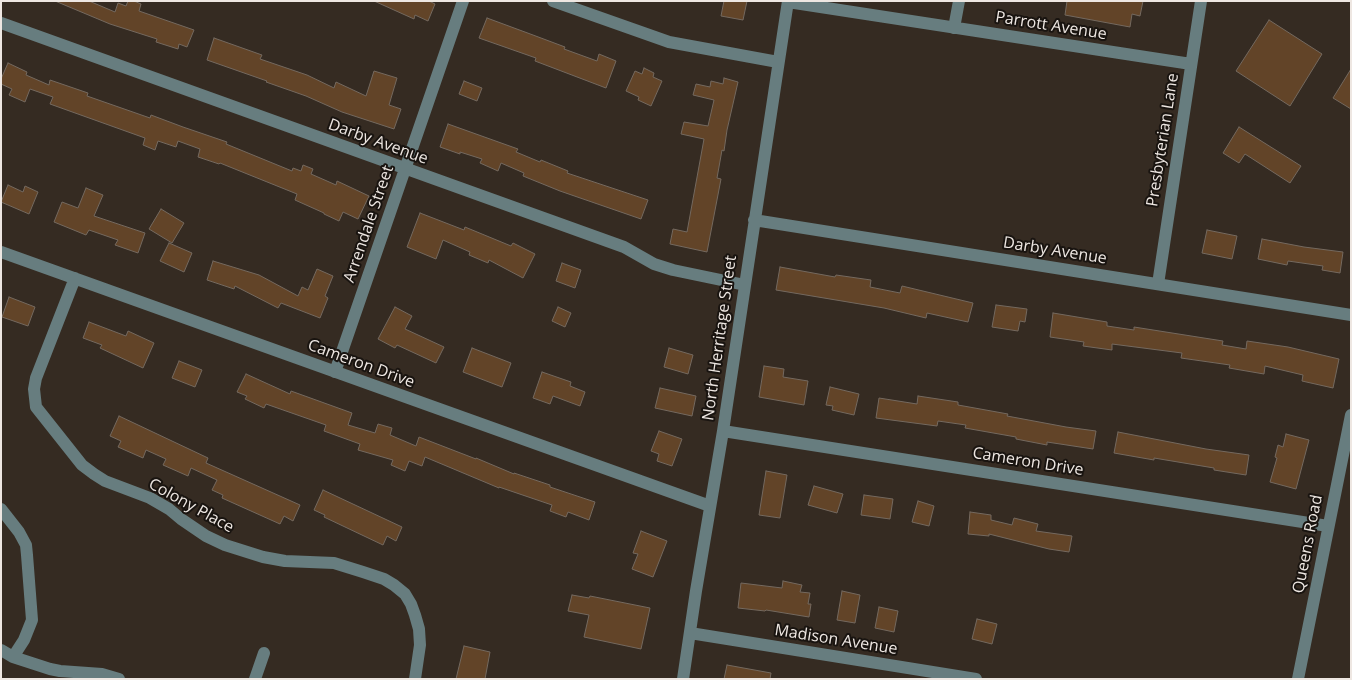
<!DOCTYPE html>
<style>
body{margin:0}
#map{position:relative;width:1352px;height:680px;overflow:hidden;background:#352b22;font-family:"Open Sans",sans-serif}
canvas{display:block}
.frame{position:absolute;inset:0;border:2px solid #eee7e2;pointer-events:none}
</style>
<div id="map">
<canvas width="1352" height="680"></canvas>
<div class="frame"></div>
</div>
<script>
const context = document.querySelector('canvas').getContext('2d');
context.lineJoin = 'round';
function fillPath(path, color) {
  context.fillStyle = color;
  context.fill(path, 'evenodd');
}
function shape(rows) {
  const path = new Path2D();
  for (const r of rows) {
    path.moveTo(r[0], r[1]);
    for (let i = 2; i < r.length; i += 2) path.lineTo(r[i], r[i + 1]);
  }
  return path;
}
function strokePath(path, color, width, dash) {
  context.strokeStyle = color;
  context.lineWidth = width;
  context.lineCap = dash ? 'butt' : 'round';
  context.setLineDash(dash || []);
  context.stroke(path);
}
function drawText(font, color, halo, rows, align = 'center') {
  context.font = font + ' "Open Sans",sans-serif';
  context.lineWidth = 4;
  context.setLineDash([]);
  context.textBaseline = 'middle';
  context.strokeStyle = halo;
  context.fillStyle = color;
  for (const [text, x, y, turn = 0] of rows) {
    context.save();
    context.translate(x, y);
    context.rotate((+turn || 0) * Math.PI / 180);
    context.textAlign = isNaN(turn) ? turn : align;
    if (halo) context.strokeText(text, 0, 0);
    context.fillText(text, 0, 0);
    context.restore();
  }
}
const building = shape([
 [55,1,89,1,115,12,118,3,126,6,128,1,134,1,141,4,139,11,194,30,187,47,179,44,178,49,156,42,157,39,110,24,55,1],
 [374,1,429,1,435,4,428,21,415,15,414,19,374,1],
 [724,1,747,1,743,20,721,16,724,1],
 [1067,1,1143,1,1140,16,1132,14,1130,27,1065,15,1067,1],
 [487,18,533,35,565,47,564,49,597,61,599,54,616,61,606,88,535,61,536,58,479,38,487,18],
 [1269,20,1322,54,1290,106,1236,71,1269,20],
 [214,38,262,55,260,59,307,75,334,88,336,82,366,96,374,71,397,78,389,105,401,109,394,129,342,112,306,96,266,82,267,81,207,60,214,38],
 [8,63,27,72,26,75,49,85,50,80,88,93,87,96,150,118,151,115,183,127,227,142,226,144,292,171,293,168,301,171,303,165,313,169,311,174,336,185,337,181,369,196,358,219,343,212,339,221,324,214,324,213,295,200,297,194,220,163,219,164,198,157,200,149,178,141,176,147,158,141,155,150,143,145,145,138,50,104,53,97,30,89,25,102,9,95,12,89,1,84,1,79,8,63],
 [644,68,654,73,653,77,662,81,651,106,638,100,639,97,626,91,635,71,642,74,644,68],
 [1351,69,1351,109,1333,98,1351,69],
 [724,78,738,82,727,130,724,151,722,150,717,178,721,179,707,252,670,244,673,229,687,232,704,139,681,134,684,122,708,126,714,100,693,95,696,84,710,87,711,81,723,84,724,78],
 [464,81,482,88,477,101,459,94,464,81],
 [448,124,518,149,516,152,540,162,541,160,568,171,567,173,648,200,641,219,560,191,523,176,524,173,501,163,498,171,480,163,482,159,460,152,460,154,440,147,448,124],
 [1239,127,1301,166,1290,183,1245,154,1239,163,1223,153,1239,127],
 [8,185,23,192,25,186,38,192,29,214,1,202,8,185],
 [86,188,103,195,94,216,145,233,138,253,115,245,118,240,89,230,86,235,54,222,62,202,78,208,86,188],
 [161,209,184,223,172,243,149,229,161,209],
 [420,213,464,230,465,227,511,246,513,243,535,254,523,278,489,260,488,263,469,255,470,252,443,240,436,259,407,247,420,213],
 [1207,230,1237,236,1232,259,1202,253,1207,230],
 [1262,239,1304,247,1343,252,1340,273,1322,270,1323,266,1288,261,1287,265,1258,259,1262,239],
 [169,243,192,253,184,272,160,261,169,243],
 [213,261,259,275,298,296,302,287,308,290,317,269,333,276,325,296,328,298,320,318,281,303,278,308,235,286,234,289,207,280,213,261],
 [562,263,581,270,575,288,556,281,562,263],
 [780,267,835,277,836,275,871,280,870,287,900,293,902,286,973,303,968,322,927,313,926,318,884,308,776,290,780,267],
 [9,297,35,307,28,326,2,317,9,297],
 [996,305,1027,309,1025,322,1020,321,1018,331,992,327,996,305],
 [395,307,412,316,405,329,444,347,436,363,397,345,395,348,378,339,395,307],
 [558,307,571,313,565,327,552,321,558,307],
 [1053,313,1107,322,1107,326,1134,330,1134,327,1223,341,1222,345,1246,349,1247,341,1288,347,1339,359,1333,388,1302,381,1303,375,1265,366,1264,374,1229,368,1230,365,1181,358,1182,353,1112,344,1112,350,1083,346,1084,342,1050,337,1053,313],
 [89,322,126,336,128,331,154,343,143,368,100,348,102,345,83,338,89,322],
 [472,348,511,363,502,387,463,372,472,348],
 [669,348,693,355,688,374,664,367,669,348],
 [179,361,202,370,195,387,172,378,179,361],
 [764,366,784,369,783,377,808,381,804,405,759,397,764,366],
 [542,372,571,382,570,386,585,392,580,406,553,396,550,404,533,398,542,372],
 [246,374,290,394,291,391,352,413,348,425,375,433,378,424,392,428,390,435,416,446,419,437,476,459,476,458,514,474,514,473,550,485,550,487,595,502,589,520,568,512,566,517,550,511,552,505,499,487,499,488,425,457,422,466,409,461,405,471,391,465,393,460,358,450,360,444,324,431,326,425,266,404,264,408,245,399,247,396,237,392,246,374],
 [830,387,859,394,854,415,832,410,833,406,826,405,830,387],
 [660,388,696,396,692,416,655,408,660,388],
 [918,396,958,402,958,405,1008,414,1007,416,1066,427,1096,431,1093,449,1047,442,1047,445,1016,439,1016,437,965,428,966,425,938,421,937,426,876,418,879,398,917,404,918,396],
 [119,416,208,458,206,463,300,505,293,521,284,516,280,524,222,498,223,495,212,490,217,480,191,468,188,476,163,465,166,459,146,450,143,458,118,447,121,441,110,436,119,416],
 [659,431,682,439,672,466,657,461,659,454,651,451,659,431],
 [1118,432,1206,449,1249,455,1246,475,1214,470,1214,468,1154,458,1154,460,1114,453,1118,432],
 [1286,434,1309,440,1296,489,1270,482,1277,458,1275,457,1278,445,1283,447,1286,434],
 [766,471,787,475,780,518,759,515,766,471],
 [814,486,843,494,837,513,808,505,814,486],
 [323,490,402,527,396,541,387,536,383,545,324,517,325,515,314,510,323,490],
 [864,495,893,499,890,519,861,515,864,495],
 [918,501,934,506,929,526,912,522,918,501],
 [970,512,991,515,991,520,1012,525,1014,518,1038,524,1036,531,1072,536,1069,552,1049,549,989,534,989,536,968,534,970,512],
 [641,531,667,541,653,577,632,569,638,554,633,553,641,531],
 [783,581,802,585,800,592,810,593,808,604,811,604,809,617,766,610,765,611,738,608,741,583,782,588,783,581],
 [842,591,860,595,855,623,837,620,842,591],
 [572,595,589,598,590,596,650,608,641,649,584,637,589,615,568,611,572,595],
 [879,607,898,611,894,632,875,628,879,607],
 [977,619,997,624,992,644,972,639,977,619],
 [464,646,490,652,485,679,456,679,464,646],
 [727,665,771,673,770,679,724,679,727,665]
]);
fillPath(building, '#624428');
strokePath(building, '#74695f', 1);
strokePath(shape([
 [553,1,669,42,778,62],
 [788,2,1191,64],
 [1,23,624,247,654,264,673,270,745,285],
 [954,28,959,1],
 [754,220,1351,315],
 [1,252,710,506],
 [75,278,36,378,34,389,36,407,82,465,94,474,105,481,150,498,169,509,181,519,206,536,225,545,263,557,285,561,334,563,363,572,384,579,394,585,405,594,411,604,415,615,419,629,420,645,415,679],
 [1158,284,1201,1],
 [335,372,463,1],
 [723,431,1328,526],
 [1,509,19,532,26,545,27,555,32,620,24,640,13,657],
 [690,633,976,679],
 [1,650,13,657,50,669,60,671,102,674,119,679],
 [255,679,264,653],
 [683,679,696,591,723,431,788,1],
 [1298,679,1351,415]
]), '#677d7f', 12);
drawText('16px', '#eee7e2', '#191410', [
 ["Parrott Avenue",1051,26,9],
 ["Presbyterian Lane",1163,140,-81],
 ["Darby Avenue",378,142,20],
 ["Arrendale Street",369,224,-71],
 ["Darby Avenue",1055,251,9],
 ["North Herritage Street",720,338,-82],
 ["Cameron Drive",361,364,20],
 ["Cameron Drive",1028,462,9],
 ["Colony Place",191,506,29],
 ["Queens Road",1308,544,-79],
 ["Madison Avenue",836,640,9]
]);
</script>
